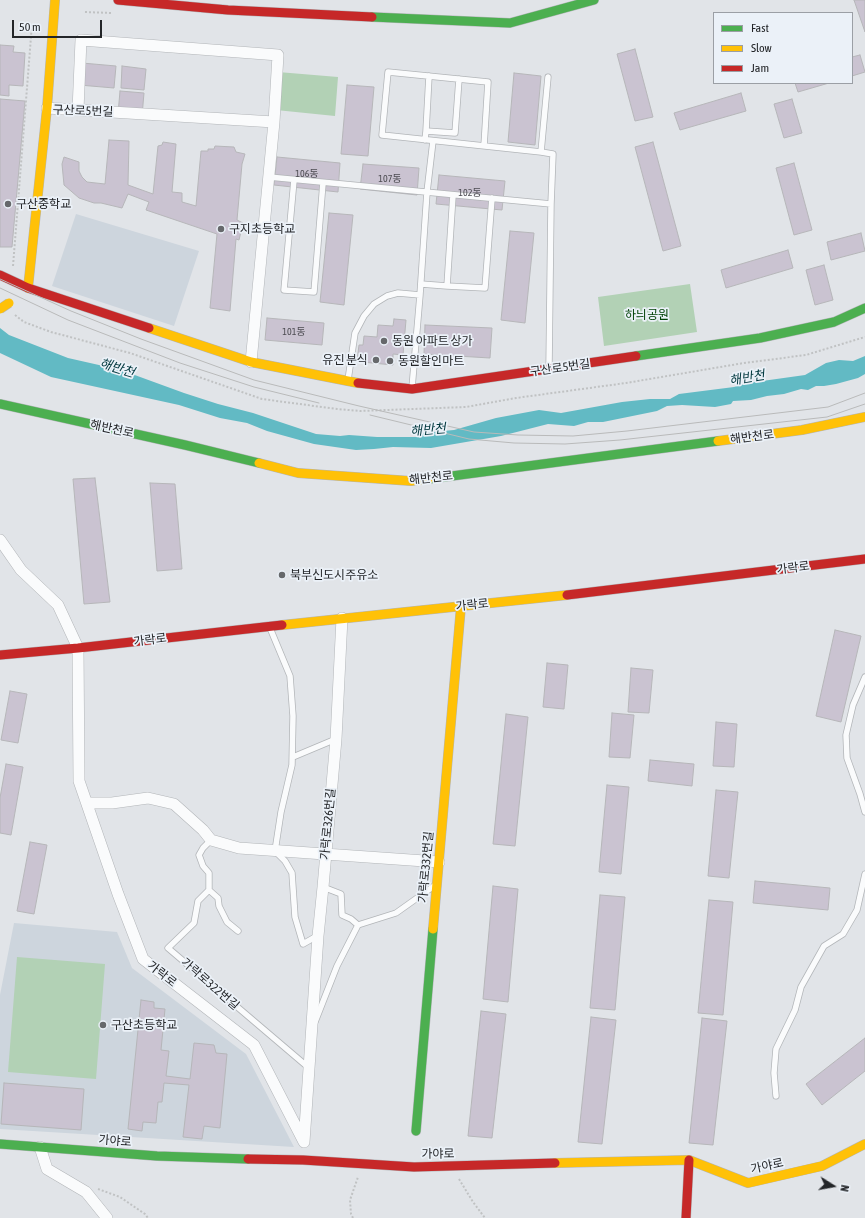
<!DOCTYPE html>
<meta charset="utf-8">
<style>
body{margin:0}
#map{position:relative;width:865px;height:1218px;overflow:hidden;background:#e1e4e8;font-family:"Asap Condensed",sans-serif}
canvas{display:block}
.legend{position:absolute;left:713px;top:12px;width:140px;height:72px;box-sizing:border-box;background:#ebf1f8;border:1px solid #9b9fa5;margin:0;padding:5px 7px;list-style:none;font-size:12px;color:#232528}
.legend li{display:flex;align-items:center;gap:8px;height:20px}
.legend b{width:20px;border:1px solid #9b9fa5}
.north{position:absolute;left:813px;top:1166px;width:40px;height:40px;-webkit-text-stroke:3px #ebf1f8;paint-order:stroke;rotate:101deg;font-size:11px;font-weight:700;line-height:16px;text-align:center;color:#232528}
.north::after{content:'';display:block;margin:auto;width:14px;height:18px;background:#232528;clip-path:polygon(50% 0,100% 100%,50% 72%,0 100%)}
.scale{position:absolute;left:12px;top:20px;width:90px;height:18px;box-sizing:border-box;border:2px solid #232528;border-top:0;padding-left:5px;font-size:12px;line-height:14px;white-space:nowrap;color:#232528;-webkit-text-stroke:3px #ebf1f8;paint-order:stroke}
</style>
<div id="map">
<canvas width="865" height="1218"></canvas>
<ul class="legend">
<li><b style="height:5px;background:#4caf50"></b>Fast</li>
<li><b style="height:5px;background:#ffc107"></b>Slow</li>
<li><b style="height:5px;background:#c62828"></b>Jam</li>
</ul>
<div class="north">N</div>
<div class="scale">50 m</div>
</div>
<script>
const context = document.querySelector('canvas').getContext('2d');
context.lineJoin = 'round';
function fillPath(path, color) {
  context.fillStyle = color;
  context.fill(path, 'evenodd');
}
function shape(rows) {
  const path = new Path2D();
  for (const r of rows) {
    path.moveTo(r[0], r[1]);
    for (let i = 2; i < r.length; i += 2) path.lineTo(r[i], r[i + 1]);
  }
  return path;
}
function strokePath(path, color, width, dash) {
  context.strokeStyle = color;
  context.lineWidth = width;
  context.lineCap = dash ? 'butt' : 'round';
  context.setLineDash(dash || []);
  context.stroke(path);
}
function drawText(font, color, halo, rows, align = 'center') {
  context.font = font + ' "Asap Condensed","Noto Sans KR",sans-serif';
  context.lineWidth = 3.5;
  context.setLineDash([]);
  context.textBaseline = 'middle';
  context.strokeStyle = halo;
  context.fillStyle = color;
  for (const [text, x, y, turn = 0] of rows) {
    context.save();
    context.translate(x, y);
    context.rotate((+turn || 0) * Math.PI / 180);
    context.textAlign = isNaN(turn) ? turn : align;
    if (halo) context.strokeText(text, 0, 0);
    context.fillText(text, 0, 0);
    context.restore();
  }
}
fillPath(shape([
 [76,214,199,251,174,326,52,286],
 [14,923,117,932,132,968,246,1054,294,1147,0,1129,0,995]
]), '#cdd5dd');
fillPath(shape([
 [278,72,338,77,335,116,276,110],
 [690,284,697,332,604,346,598,297],
 [17,957,105,964,96,1079,8,1072]
]), '#b2d1b5');
fillPath(shape([
 [0,328,9,335,68,358,121,370,184,393,218,404,253,413,316,434,340,436,349,435,377,437,417,437,421,433,454,430,496,418,539,410,561,413,622,402,650,399,670,399,679,394,734,387,748,383,805,375,826,363,839,360,853,361,865,356,865,374,858,378,836,384,824,386,816,386,808,390,801,389,784,394,767,396,751,400,733,401,731,404,715,407,682,405,667,406,657,411,603,422,588,422,574,426,548,424,501,436,431,448,393,447,374,449,356,450,314,444,267,431,247,423,220,418,179,405,51,377,0,353]
]), '#62bac4');
const building = shape([
 [854,0,865,0,865,32,854,0],
 [0,45,14,46,13,52,25,53,23,86,9,85,9,96,0,95,0,45],
 [635,49,653,117,635,121,617,54,635,49],
 [860,55,865,72,852,76,852,57,860,55],
 [82,63,116,66,114,88,79,85,82,63],
 [122,66,146,69,144,90,121,88,122,66],
 [514,73,541,76,535,145,508,142,514,73],
 [795,83,829,83,798,92,795,83],
 [347,85,374,87,368,156,341,154,347,85],
 [120,91,144,93,142,116,118,114,120,91],
 [741,93,746,111,680,130,674,113,741,93],
 [0,99,25,101,12,247,0,247,0,99],
 [792,99,802,133,784,138,774,104,792,99],
 [109,140,129,141,128,185,153,194,158,146,162,145,163,142,176,144,172,192,182,193,182,202,196,206,201,151,208,151,208,149,214,149,215,146,234,147,236,152,245,154,242,164,237,220,243,223,239,240,236,239,230,311,210,308,217,234,146,210,149,202,128,194,122,208,101,203,94,203,79,198,64,185,62,164,64,157,79,162,79,171,82,177,87,182,105,184,109,140],
 [653,142,681,246,663,251,635,147,653,142],
 [277,157,340,163,338,192,274,185,277,157],
 [794,163,812,230,794,235,776,168,794,163],
 [363,164,419,168,417,195,360,189,363,164],
 [439,175,505,181,502,210,436,204,439,175],
 [329,213,353,215,344,305,320,302,329,213],
 [510,231,534,233,525,323,501,320,510,231],
 [861,233,865,251,831,260,827,242,861,233],
 [788,250,793,268,726,288,721,270,788,250],
 [824,265,833,300,815,305,806,270,824,265],
 [267,318,324,323,322,345,265,340,267,318],
 [394,319,406,320,403,355,393,354,393,365,362,362,361,361,357,361,359,345,363,345,364,336,377,337,378,325,393,326,394,319],
 [425,325,492,328,490,358,424,354,425,325],
 [95,478,110,602,84,604,73,479,95,478],
 [150,483,175,484,182,569,157,571,150,483],
 [835,630,861,636,841,722,816,716,835,630],
 [547,663,568,665,564,709,543,707,547,663],
 [631,668,653,670,649,713,628,712,631,668],
 [10,691,27,694,18,743,1,740,10,691],
 [612,713,634,715,630,758,609,757,612,713],
 [506,714,528,717,515,846,493,844,506,714],
 [716,722,737,724,734,767,713,766,716,722],
 [650,760,694,764,692,786,648,781,650,760],
 [6,764,23,767,11,835,0,833,0,798,6,764],
 [607,785,629,787,621,874,599,872,607,785],
 [716,790,738,792,729,878,708,876,716,790],
 [30,842,47,845,34,914,17,911,30,842],
 [755,881,830,888,828,910,753,903,755,881],
 [493,886,518,889,508,1002,483,999,493,886],
 [600,895,625,897,615,1010,590,1008,600,895],
 [709,900,733,902,723,1015,698,1013,709,900],
 [141,1000,154,1002,154,1008,165,1009,161,1050,169,1051,166,1076,190,1079,194,1043,214,1045,216,1053,227,1054,220,1128,204,1126,202,1139,183,1137,189,1085,164,1083,162,1102,158,1102,156,1123,143,1122,142,1131,128,1129,141,1000],
 [481,1011,506,1014,492,1138,468,1136,481,1011],
 [591,1017,616,1020,602,1144,578,1142,591,1017],
 [702,1018,727,1021,713,1145,689,1143,702,1018],
 [865,1038,865,1071,822,1105,806,1084,865,1038],
 [4,1083,84,1089,81,1130,1,1124,4,1083]
]);
fillPath(building, '#cac3d1');
strokePath(building, '#b6b6b9', 1);
const lane = shape([
 [548,77,541,152,553,154,551,204,549,367],
 [426,131,429,76],
 [425,140,426,131,455,133,459,79],
 [484,146,488,82,388,72,382,135,541,152],
 [269,177,551,204],
 [294,180,284,290,314,292,323,183],
 [453,195,447,286,485,288,492,198],
 [421,284,447,286],
 [348,380,355,333,364,316,374,304,387,296,398,293,420,295],
 [412,388,420,295,427,192,433,141],
 [270,628,290,676,293,716,292,765,281,812,275,851,285,861,292,873,295,917,303,944,317,936],
 [865,677,853,705,846,735,847,758,860,794,865,812],
 [293,757,336,739],
 [211,840,203,848,199,855,203,866,209,873,209,890,198,901,194,923,168,948,309,1068],
 [323,887,341,894,342,915,351,919,358,925],
 [209,890,218,898,219,906,227,922,238,931],
 [315,1022,337,966,358,925,396,913,434,886],
 [776,1096,774,1073,776,1049,795,1010,801,987,824,946,843,934,857,910,865,874]
]);
const street = shape([
 [47,108,274,122],
 [78,110,81,40,278,55,274,122,251,362],
 [0,540,21,570,58,605,78,648,79,781,118,894,143,959,254,1045,304,1142],
 [87,803,112,803,148,798,174,804,203,830,211,840,239,848,439,862],
 [304,1142,318,936,323,887,336,739,342,618],
 [40,1147,47,1169,86,1192,107,1218]
]);
const fast = shape([
 [372,17,510,23,594,0],
 [636,356,760,338,834,322,865,308],
 [0,404,185,445,259,463],
 [429,479,718,441],
 [416,1131,433,929],
 [0,1144,157,1156,248,1159]
]);
const slow = shape([
 [28,288,47,108,55,0],
 [149,328,251,362,358,383],
 [718,441,802,430,865,417],
 [259,463,298,473,411,481,429,479],
 [282,625,567,595],
 [433,929,461,606],
 [555,1163,689,1160,748,1183,822,1166,865,1144]
]);
const jam = shape([
 [118,0,228,10,372,17],
 [0,275,28,288,149,328],
 [358,383,412,389,636,356],
 [567,595,865,559],
 [0,655,78,648,282,625],
 [248,1159,303,1160,414,1167,555,1163],
 [686,1218,689,1160]
]);
strokePath(lane, '#b2b5b8', 7);
strokePath(street, '#b2b5b8', 12);
strokePath(fast, '#b2b5b8', 10);
strokePath(slow, '#b2b5b8', 10);
strokePath(jam, '#b2b5b8', 10);
strokePath(shape([
 [85,12,111,13],
 [13,266,32,24],
 [15,315,24,322,51,332,130,353,262,399,337,409,360,411,466,407,516,398,626,383,744,363,806,355,865,337],
 [459,1179,473,1202,485,1218],
 [98,1189,120,1197,145,1214,148,1218],
 [353,1218,351,1214,350,1200,358,1177]
]), '#c0c2c3', 2, [2, 2]);
strokePath(lane, '#fafbfc', 5.5);
strokePath(street, '#fafbfc', 11);
strokePath(fast, '#4caf50', 9);
strokePath(slow, '#ffc107', 9);
strokePath(jam, '#c62828', 9);
strokePath(shape([
 [0,279,71,311,141,339,254,380,359,406,474,432,518,435,573,436,627,431,828,407,865,393],
 [0,288,68,320,180,363,254,387,319,403],
 [370,415,469,439,514,443,565,444,620,440,827,417,865,404]
]), '#b9baba', 1);
const slowBridge = shape([
 [0,309,9,303]
]);
strokePath(slowBridge, '#b2b5b8', 10, []);
strokePath(slowBridge, '#ffc107', 9);
for (const [x, y, r, color] of [
 [8,204,4,"#66686b"],
 [221,229,4,"#66686b"],
 [384,341,4,"#66686b"],
 [376,360,4,"#66686b"],
 [390,361,4,"#66686b"],
 [282,575,4,"#66686b"],
 [103,1025,4,"#66686b"]
]) {
  const dot = new Path2D();
  dot.arc(x, y, r, 0, 2 * Math.PI);
  context.fillStyle = color;
  context.fill(dot);
  strokePath(dot, '#ebf1f8', 1.5);
}
drawText('10px', '#4d4c52', null, [
 ["106동",307,174],
 ["107동",390,179],
 ["102동",470,193],
 ["101동",294,332]
]);
drawText('12px', '#232528', '#ebf1f8', [
 ["구산로5번길",83,111,2],
 ["구산로5번길",560,368,-8],
 ["해반천로",112,429,12],
 ["해반천로",752,437,-7],
 ["해반천로",431,478,-6],
 ["가락로",793,568,-7],
 ["가락로",472,605,-6],
 ["가락로",150,640,-7],
 ["가락로326번길",328,824,-85],
 ["가락로332번길",426,867,-85],
 ["가락로",162,974,38],
 ["가락로322번길",210,984,41],
 ["가야로",115,1141,4],
 ["가야로",438,1154,-1],
 ["가야로",767,1166,-12]
]);
drawText('12px', '#232528', '#ebf1f8', [
 ["구산중학교",16,204],
 ["구지초등학교",229,229],
 ["동원 아파트 상가",392,341],
 ["유진 분식",368,360,"right"],
 ["동원할인마트",398,361],
 ["북부신도시주유소",290,575],
 ["구산초등학교",111,1025]
], 'left');
drawText('12px', '#004206', '#ebf1f8', [
 ["하늬공원",647,315]
]);
drawText('italic 13px', '#00373d', '#ebf1f8', [
 ["해반천",117,368,17],
 ["해반천",747,378,-10],
 ["해반천",428,430,-5]
]);
</script>
